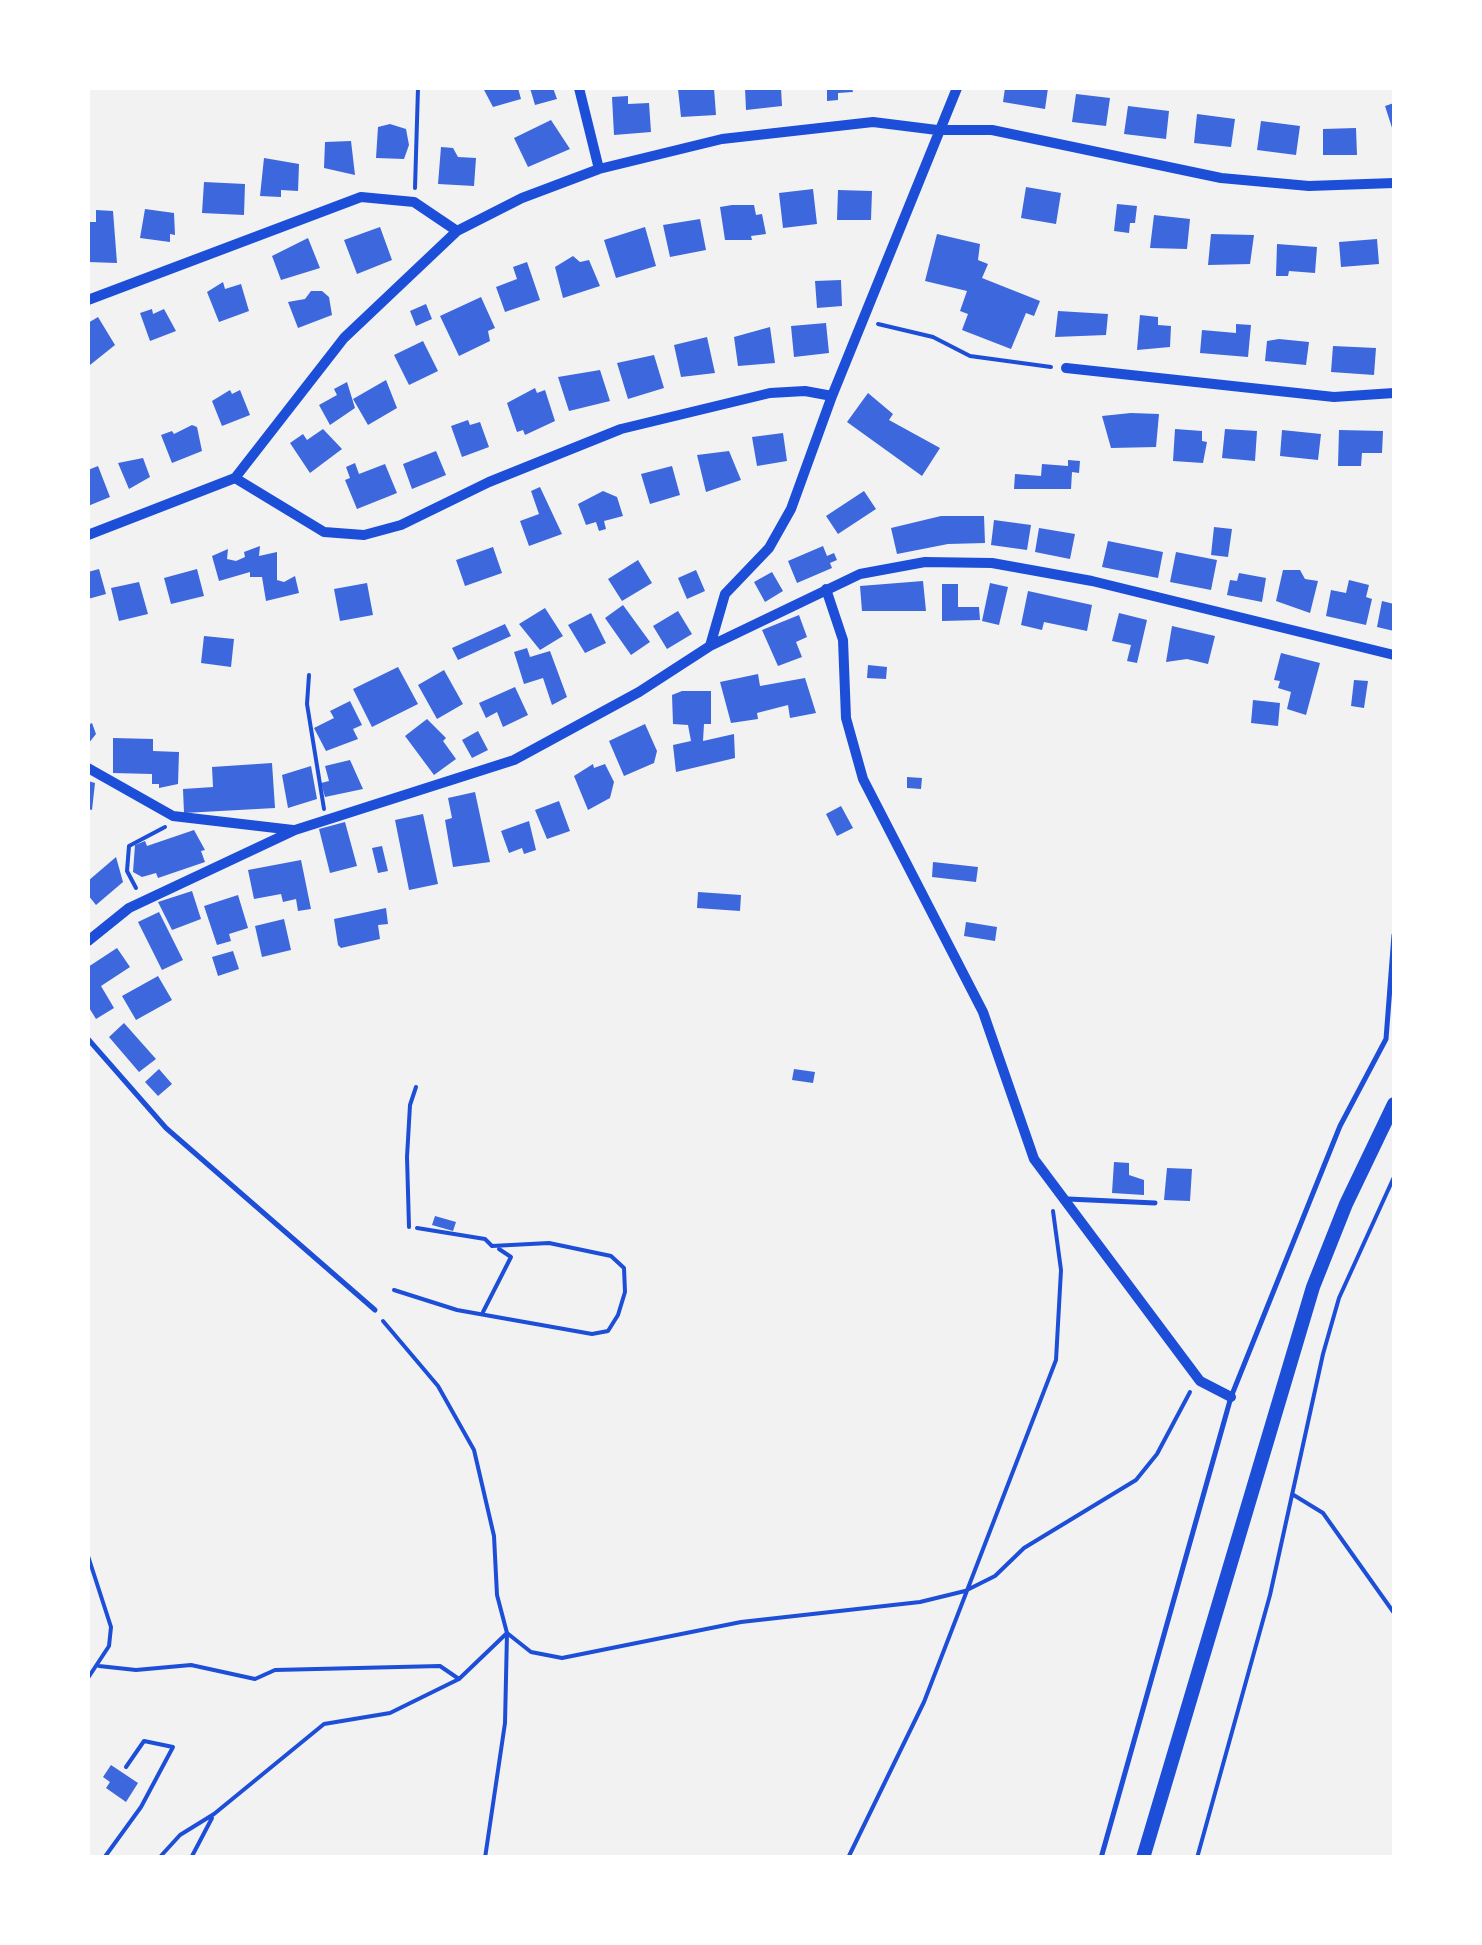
<!DOCTYPE html>
<style>
body{margin:0}
#map{position:relative;width:1482px;height:1945px;overflow:hidden;background:#f2f2f2;font-family:Arial,sans-serif}
canvas{display:block}
.frame{position:absolute;inset:0;border:90px solid #fff;pointer-events:none}
</style>
<div id="map">
<canvas width="1482" height="1945"></canvas>
<div class="frame"></div>
</div>
<script>
const context = document.querySelector('canvas').getContext('2d');
context.lineJoin = 'round';
function fillPath(path, color) {
  context.fillStyle = color;
  context.fill(path, 'evenodd');
}
function shape(rows) {
  const path = new Path2D();
  for (const r of rows) {
    path.moveTo(r[0], r[1]);
    for (let i = 2; i < r.length; i += 2) path.lineTo(r[i], r[i + 1]);
  }
  return path;
}
function strokePath(path, color, width, dash) {
  context.strokeStyle = color;
  context.lineWidth = width;
  context.lineCap = dash ? 'butt' : 'round';
  context.setLineDash(dash || []);
  context.stroke(path);
}
fillPath(shape([
 [483,88,518,88,521,99,493,107],
 [530,88,553,88,557,99,535,105],
 [714,88,716,115,681,117,678,89],
 [745,88,781,88,782,106,746,110],
 [827,88,852,88,853,92,838,93,838,100,827,101],
 [1005,88,1048,88,1045,109,1003,102],
 [1076,94,1110,98,1106,126,1072,122],
 [628,96,628,104,649,103,651,132,614,135,612,97],
 [1394,103,1394,134,1385,106],
 [1128,106,1169,111,1166,139,1124,134],
 [1197,114,1235,119,1231,147,1194,143],
 [551,120,570,149,528,167,514,138],
 [1261,121,1300,126,1296,155,1257,150],
 [390,124,406,129,409,145,404,159,376,158,378,127],
 [1356,128,1357,155,1323,155,1323,129],
 [351,141,355,175,324,168,325,142],
 [441,147,453,148,458,157,476,158,474,186,438,184],
 [264,158,299,164,298,191,281,190,281,197,260,196],
 [204,182,245,184,244,215,202,213],
 [1026,187,1061,193,1056,224,1021,218],
 [813,189,817,224,783,228,779,193],
 [838,190,872,191,871,220,837,220],
 [1117,204,1137,206,1135,223,1130,223,1129,233,1114,231],
 [732,205,754,205,756,215,762,214,766,234,751,236,752,240,725,240,720,207],
 [145,209,174,213,175,235,170,234,170,242,140,238],
 [96,210,113,211,117,263,88,262,89,222,96,222],
 [1154,215,1190,219,1187,249,1150,248],
 [700,219,706,250,670,257,663,225],
 [380,227,392,260,357,274,344,240],
 [645,227,656,266,616,278,604,240],
 [937,234,980,244,978,260,988,264,982,278,1040,301,1034,316,1026,313,1011,349,962,330,968,314,960,311,967,291,925,281],
 [1211,234,1254,235,1250,264,1208,265],
 [308,238,320,268,281,280,272,256],
 [1377,239,1379,264,1341,267,1339,242],
 [1277,244,1317,247,1315,273,1289,271,1288,276,1276,276],
 [573,256,580,262,589,260,600,286,563,298,555,267],
 [527,262,540,300,505,312,496,287,517,279,513,267],
 [841,280,842,306,817,308,815,281],
 [223,282,225,289,241,284,249,311,219,322,207,292],
 [311,291,322,291,329,297,332,315,298,328,288,302,305,299],
 [481,297,495,328,488,331,490,341,459,356,440,316],
 [426,304,432,319,416,326,410,311],
 [152,309,153,314,164,309,176,331,150,341,140,313],
 [1058,311,1108,314,1106,335,1055,337],
 [1140,315,1158,317,1158,325,1171,326,1170,347,1137,350],
 [98,317,115,345,90,365,88,323],
 [826,323,829,353,794,357,791,326],
 [1236,324,1251,325,1248,357,1200,353,1202,330,1236,333],
 [770,327,775,363,738,366,734,337],
 [707,337,715,373,681,377,674,345],
 [1279,339,1309,342,1306,365,1265,361,1267,341],
 [423,341,438,371,409,385,394,355],
 [1333,346,1376,348,1374,375,1331,372],
 [654,355,664,388,628,399,617,363],
 [600,370,610,401,569,411,558,377],
 [386,380,397,408,368,425,353,399],
 [347,382,355,408,330,425,319,405,337,395,334,389],
 [535,388,537,393,545,390,555,421,525,435,523,430,517,432,507,403],
 [230,390,232,394,240,390,250,415,222,426,212,401],
 [868,393,893,414,889,420,940,448,922,476,847,422],
 [1131,413,1159,414,1156,447,1111,448,1102,416],
 [468,420,470,425,480,422,489,447,462,457,451,426],
 [192,425,197,427,202,451,172,463,161,435,172,431,174,434],
 [323,429,342,449,310,473,290,443,303,434,307,440],
 [1175,429,1202,431,1202,441,1207,442,1203,463,1173,461],
 [1225,429,1257,431,1255,461,1222,458],
 [1282,430,1321,434,1318,460,1280,456],
 [1339,430,1383,431,1382,453,1362,453,1361,466,1338,466],
 [783,433,787,461,757,466,752,437],
 [436,451,446,475,412,489,403,464],
 [729,451,741,480,706,492,697,455],
 [143,458,150,477,129,489,118,463],
 [1068,460,1080,461,1079,473,1072,472,1071,489,1014,489,1015,474,1041,476,1042,464,1068,466],
 [355,463,359,474,385,464,397,493,357,509,345,480,350,478,346,467],
 [98,466,110,497,88,506,88,470],
 [672,466,680,495,650,504,641,474],
 [540,487,562,534,529,546,520,521,539,514,531,491],
 [603,491,617,497,623,516,604,521,606,529,599,531,596,522,586,525,578,504],
 [864,491,876,509,838,534,826,516],
 [941,516,984,516,985,543,948,544,897,554,891,528],
 [994,520,1031,525,1027,550,991,545],
 [1214,527,1232,529,1228,557,1211,555],
 [1039,528,1075,534,1070,559,1035,552],
 [1108,541,1163,552,1158,578,1102,567],
 [260,546,259,556,277,552,277,580,284,582,295,576,299,593,266,601,262,577,250,577,250,572,219,581,212,556,228,549,227,559,236,561,245,557,244,552],
 [823,546,827,556,834,553,837,560,830,563,832,568,797,583,788,561],
 [493,547,502,573,465,586,456,560],
 [1176,552,1217,560,1211,590,1170,582],
 [638,560,652,583,622,601,608,579],
 [99,569,106,594,88,599,88,572],
 [197,569,204,596,171,604,164,578],
 [696,570,705,591,687,599,678,578],
 [1283,570,1300,570,1305,579,1318,581,1310,613,1276,601],
 [772,572,783,591,765,602,754,582],
 [1239,573,1266,578,1262,602,1227,595,1230,580,1237,581],
 [1349,580,1369,585,1366,597,1372,599,1366,625,1326,616,1331,590,1346,593],
 [923,581,926,611,862,611,860,586],
 [139,582,148,614,119,621,111,588],
 [367,583,373,615,340,621,334,589],
 [990,583,1008,587,999,625,982,621],
 [942,584,958,584,958,607,979,607,980,620,942,621],
 [1028,591,1092,605,1087,631,1044,622,1042,630,1021,625],
 [1382,601,1394,604,1394,631,1377,627],
 [623,605,650,642,631,655,605,618],
 [545,608,563,636,540,650,519,624],
 [678,611,692,634,667,649,653,626],
 [591,613,606,643,585,653,568,625],
 [1119,613,1147,620,1137,663,1127,661,1131,645,1112,641],
 [799,615,807,637,796,642,802,657,778,666,762,630],
 [505,624,511,636,458,660,452,648],
 [1172,626,1215,636,1208,664,1187,659,1166,662],
 [204,636,234,639,231,667,201,663],
 [527,648,530,657,550,651,567,697,552,705,543,678,524,684,514,652],
 [1281,653,1320,663,1306,715,1287,709,1291,692,1278,688,1280,681,1274,680],
 [868,665,887,667,886,679,867,678],
 [398,667,418,704,372,727,353,689],
 [444,670,463,704,437,719,418,685],
 [758,674,760,686,805,678,816,713,790,718,788,705,757,713,758,719,731,723,720,682],
 [1354,680,1368,681,1364,708,1351,706],
 [515,687,528,715,503,727,497,712,486,718,479,703],
 [682,691,711,691,711,724,704,724,703,741,734,734,735,758,676,772,673,745,691,741,688,725,673,724,672,695],
 [1253,700,1280,703,1278,726,1251,723],
 [350,701,362,725,353,729,358,739,326,751,314,728,334,718,330,711],
 [427,719,446,738,443,741,456,759,434,775,405,736],
 [92,723,96,734,88,744,88,725],
 [645,724,657,751,654,763,624,776,609,741],
 [478,731,488,750,472,758,462,740],
 [113,738,153,739,153,751,179,752,178,784,159,788,159,784,152,784,152,774,113,773],
 [350,760,363,789,325,797,321,783,329,781,325,766],
 [272,763,275,808,184,813,183,789,213,787,212,767],
 [593,764,594,768,605,764,614,782,610,798,588,810,574,776],
 [311,766,317,799,288,808,282,775],
 [907,777,922,778,921,789,907,788],
 [88,781,95,783,92,810,88,809],
 [475,792,490,862,453,867,445,820,452,818,448,798],
 [559,801,570,831,547,839,535,810],
 [841,806,853,828,837,836,826,814],
 [423,814,438,884,409,890,395,820],
 [529,821,536,850,524,854,522,848,509,853,501,831],
 [345,822,357,866,330,873,319,829],
 [194,830,205,850,201,851,205,862,158,878,156,873,142,877,133,872,135,845,145,841,147,846],
 [382,846,388,871,378,873,372,848],
 [116,857,123,882,96,905,88,895,88,881],
 [301,860,311,909,298,911,296,899,283,902,281,894,254,899,248,870],
 [933,862,978,867,976,882,932,877],
 [192,891,201,919,172,930,158,902],
 [698,892,741,895,740,911,697,908],
 [238,895,248,928,229,934,231,941,217,945,204,906],
 [386,908,388,924,378,925,380,939,341,948,338,945,334,919],
 [159,912,183,960,162,970,138,922],
 [284,919,291,950,262,957,255,926],
 [966,922,997,927,995,941,964,936],
 [117,948,130,967,101,986,114,1008,96,1019,88,1006,88,967],
 [233,951,239,969,218,976,212,957],
 [158,976,172,1000,136,1020,122,996],
 [124,1023,156,1059,139,1072,109,1037],
 [159,1069,172,1084,158,1096,145,1082],
 [794,1069,815,1072,813,1083,792,1080],
 [1114,1162,1129,1163,1129,1175,1144,1180,1144,1195,1112,1193],
 [1167,1168,1192,1169,1190,1201,1164,1200],
 [435,1216,456,1222,453,1231,432,1225],
 [111,1765,138,1783,126,1802,106,1788,110,1782,103,1777]
]), '#3d67dc');
strokePath(shape([
 [415,188,418,88],
 [878,324,933,337,970,356,1051,367],
 [309,675,307,704,324,809],
 [136,888,127,871,129,846,165,827],
 [409,1227,407,1157,410,1105,416,1087],
 [394,1290,457,1310,592,1334,608,1331,618,1315,625,1292,624,1268,611,1256,549,1243,492,1246,485,1239,417,1228],
 [483,1312,511,1257,499,1249],
 [383,1321,438,1386,474,1450,494,1536,497,1595,507,1633,531,1652,562,1658,741,1622,920,1602,965,1591,995,1576,1024,1548,1136,1480,1157,1454,1190,1392],
 [1292,1494,1323,1513,1394,1613],
 [88,1556,111,1627,109,1646,88,1678],
 [99,1666,136,1670,191,1665,255,1679,275,1670,440,1666,459,1679],
 [104,1858,141,1807,173,1747,144,1741,126,1767],
 [159,1858,180,1835,214,1814,324,1724,390,1713,459,1679,507,1633],
 [191,1858,212,1818],
 [485,1858,505,1723,507,1633],
 [848,1858,924,1702,1056,1360,1061,1270,1053,1211],
 [1197,1858,1270,1595,1323,1354,1339,1298,1394,1177]
]), '#1d4ed8', 4);
strokePath(shape([
 [88,1039,166,1128,375,1310],
 [1068,1199,1155,1203],
 [1101,1858,1231,1397,1340,1126,1386,1039,1394,935]
]), '#1d4ed8', 5);
strokePath(shape([
 [579,88,599,169],
 [88,300,361,197,414,202,457,231],
 [1066,368,1334,397,1394,393],
 [235,478,324,532,364,535,401,525,489,482,621,429,770,393,805,391,832,396],
 [88,535,235,478,344,338,457,231,522,198,599,169,722,139,873,122,937,130,992,130,1221,178,1309,186,1394,183],
 [826,589,843,640,846,718,863,779,983,1012,1034,1159,1200,1381,1231,1397],
 [710,646,725,594,769,548,791,509,832,396,957,88],
 [88,768,173,816,293,830],
 [88,941,129,908,295,830,514,760,639,692,710,646,860,574,925,562,992,563,1092,581,1394,655]
]), '#1d4ed8', 10);
strokePath(shape([
 [1143,1858,1313,1287,1346,1204,1394,1104]
]), '#1d4ed8', 14);
</script>
